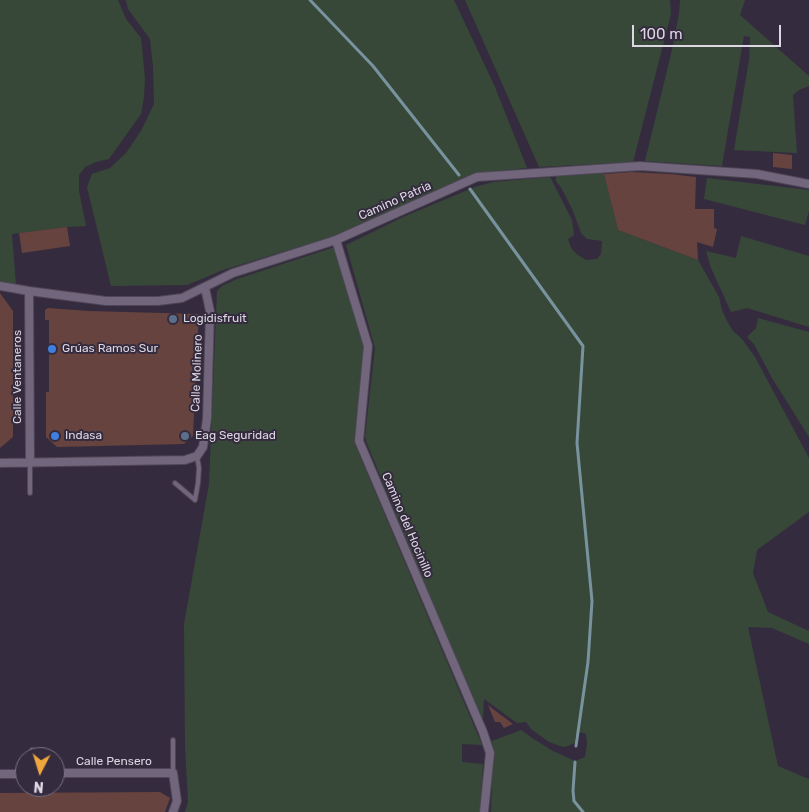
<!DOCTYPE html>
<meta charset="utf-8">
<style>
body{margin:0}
#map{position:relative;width:809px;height:812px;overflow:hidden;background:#352b3e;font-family:Rubik,sans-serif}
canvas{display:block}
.north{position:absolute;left:15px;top:747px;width:50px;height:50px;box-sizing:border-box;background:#352b3e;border:1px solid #787080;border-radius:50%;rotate:185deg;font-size:14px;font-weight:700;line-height:20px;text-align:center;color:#ddd7e3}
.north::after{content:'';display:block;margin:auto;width:18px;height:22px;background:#f0a63e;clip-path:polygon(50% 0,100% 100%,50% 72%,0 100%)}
.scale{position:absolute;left:632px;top:25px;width:149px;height:22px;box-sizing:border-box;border:2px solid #ddd7e3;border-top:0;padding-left:6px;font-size:15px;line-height:18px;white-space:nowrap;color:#ddd7e3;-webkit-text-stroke:4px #352b3e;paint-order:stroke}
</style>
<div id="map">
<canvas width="809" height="812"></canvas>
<div class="north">N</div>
<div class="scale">100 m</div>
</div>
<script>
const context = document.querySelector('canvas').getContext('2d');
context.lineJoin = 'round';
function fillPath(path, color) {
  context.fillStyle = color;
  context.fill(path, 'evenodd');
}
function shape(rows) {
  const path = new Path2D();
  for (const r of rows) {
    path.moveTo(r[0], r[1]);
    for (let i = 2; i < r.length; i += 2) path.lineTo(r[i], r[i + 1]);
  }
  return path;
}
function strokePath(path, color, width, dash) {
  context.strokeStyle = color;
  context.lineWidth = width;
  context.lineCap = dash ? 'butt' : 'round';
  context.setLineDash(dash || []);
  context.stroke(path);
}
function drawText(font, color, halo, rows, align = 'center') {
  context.font = font + ' Rubik,sans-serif';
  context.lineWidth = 4;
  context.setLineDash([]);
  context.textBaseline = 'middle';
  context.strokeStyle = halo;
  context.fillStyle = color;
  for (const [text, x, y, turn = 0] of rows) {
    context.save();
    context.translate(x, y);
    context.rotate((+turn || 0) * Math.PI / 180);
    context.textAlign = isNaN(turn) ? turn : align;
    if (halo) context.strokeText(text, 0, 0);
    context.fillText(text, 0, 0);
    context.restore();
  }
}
fillPath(shape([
 [0,0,118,0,126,19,141,38,145,78,144,97,141,114,109,159,96,162,85,167,79,175,79,191,86,226,67,227,12,234,16,285,0,281],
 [126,0,454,0,495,87,527,168,476,173,334,236,223,270,187,285,111,286,87,187,92,174,110,168,126,153,141,131,154,104,153,67,150,39,128,9],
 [465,0,670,0,671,14,633,162,539,167],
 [680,0,745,0,740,15,809,76,809,86,799,90,793,95,797,153,734,150,749,60,750,37,744,36,722,166,645,161,671,54,679,14],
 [596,173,604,173,618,230,698,260,719,297,722,310,727,321,733,331,742,339,755,357,809,458,809,512,757,550,753,573,768,612,809,631,809,644,772,628,748,627,778,766,809,779,809,812,491,812,493,754,492,741,521,730,535,740,553,751,575,761,585,757,587,743,586,734,580,732,575,736,575,743,565,747,560,746,549,742,531,729,526,722,517,723,484,699,483,720,442,626,368,446,365,437,375,348,346,245,403,217,475,187,493,182,550,177,572,220,574,235,568,239,571,248,578,255,586,260,597,259,601,254,602,241,587,239,581,233,573,211,562,189,556,181,556,176,559,175],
 [707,178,809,190,809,211,805,225,704,199],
 [741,236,809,256,809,327,747,308,731,312,711,268,706,251,736,258],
 [335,247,365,347,354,442,482,745,462,744,462,762,483,764,480,812,185,812,188,802,185,747,184,624,209,484,217,291,222,286,237,279],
 [758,318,809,332,809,437,772,378,754,344,747,337,756,328]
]), '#374839');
strokePath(shape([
 [310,0,373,66,459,175],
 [470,189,583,346,577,443,592,601,588,662,576,746],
 [575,762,573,791,574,801,583,812]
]), '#78929e', 3);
fillPath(shape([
 [773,153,792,155,792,169,773,167],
 [631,172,670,174,696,177,695,209,714,209,714,228,717,229,713,247,697,242,698,260,618,230,604,174],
 [67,227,70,246,22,253,19,233],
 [0,293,13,311,13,437,0,448],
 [48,308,89,311,199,314,193,436,184,444,57,447,46,437,46,392,49,392,49,320,45,320,45,310],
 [488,705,493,709,513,724,504,728,500,722,495,722],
 [160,792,170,798,165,812,0,812,0,793]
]), '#66433e');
const lane = shape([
 [175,483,195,500,198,483,199,468,197,456],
 [30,493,30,463],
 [173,740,173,773],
 [32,757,32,750]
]);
const street = shape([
 [336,240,368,346,359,441,483,732,490,753,484,812],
 [0,286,29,291,106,301,158,301,182,298,233,273,336,240,477,177,640,166,757,174,809,184],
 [29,291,30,463],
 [0,463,185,460,197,456,203,447,207,419,210,311,205,288],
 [55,773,173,773,177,801,173,812],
 [0,774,25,774]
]);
strokePath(lane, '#4e4656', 6);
strokePath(street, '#4e4656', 10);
strokePath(lane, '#71667b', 4);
strokePath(street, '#71667b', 8);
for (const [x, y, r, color] of [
 [173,319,5,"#5c6f8a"],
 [52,349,5,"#3f7fe0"],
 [55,436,5,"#3f7fe0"],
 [185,436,5,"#5c6f8a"]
]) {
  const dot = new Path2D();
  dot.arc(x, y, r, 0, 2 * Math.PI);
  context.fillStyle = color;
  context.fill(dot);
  strokePath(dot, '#352b3e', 2);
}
drawText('12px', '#ddd7e3', '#352b3e', [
 ["Camino Patria",395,201,-24],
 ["Calle Molinero",197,373,-88],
 ["Calle Ventaneros",18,377,-90],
 ["Camino del Hocinillo",407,525,67],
 ["Calle Pensero",114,762]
]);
drawText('12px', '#ddd7e3', '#352b3e', [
 ["Logidisfruit",183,319],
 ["Grúas Ramos Sur",62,349],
 ["Indasa",65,436],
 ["Eag Seguridad",195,436]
], 'left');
</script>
